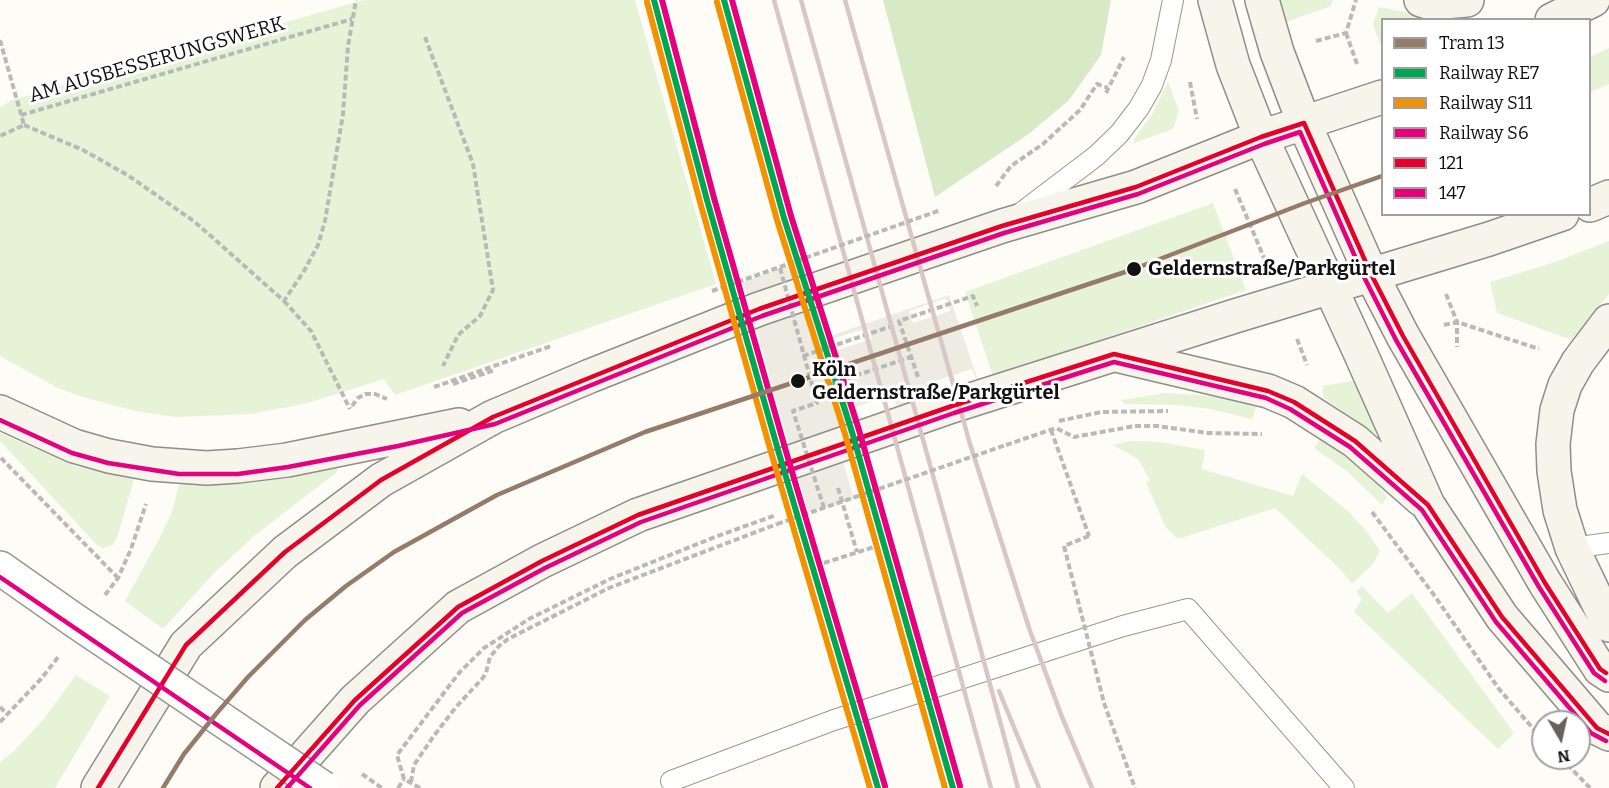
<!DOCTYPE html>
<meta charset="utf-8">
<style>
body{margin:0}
#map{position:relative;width:1609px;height:788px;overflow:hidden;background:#fdfcf7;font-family:Bitter,serif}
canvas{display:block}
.legend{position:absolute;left:1381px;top:18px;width:210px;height:198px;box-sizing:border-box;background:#fff;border:2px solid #a0a0a0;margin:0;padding:8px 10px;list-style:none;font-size:18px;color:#111}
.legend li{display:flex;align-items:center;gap:12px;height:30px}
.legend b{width:30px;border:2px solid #a0a0a0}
.north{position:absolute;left:1531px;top:710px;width:60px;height:60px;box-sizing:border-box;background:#fff;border:2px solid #a0a0a0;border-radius:50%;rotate:171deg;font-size:16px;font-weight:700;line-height:24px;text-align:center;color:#111}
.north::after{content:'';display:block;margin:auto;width:21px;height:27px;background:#646362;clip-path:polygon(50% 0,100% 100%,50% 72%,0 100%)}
</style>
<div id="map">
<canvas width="1609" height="788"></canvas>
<ul class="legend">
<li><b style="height:8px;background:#967b68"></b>Tram 13</li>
<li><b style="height:8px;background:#00a651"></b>Railway RE7</li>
<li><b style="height:8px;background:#f39200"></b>Railway S11</li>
<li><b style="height:8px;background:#e6007e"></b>Railway S6</li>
<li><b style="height:8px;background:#e4002b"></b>121</li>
<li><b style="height:8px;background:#e5007d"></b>147</li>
</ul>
<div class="north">N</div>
</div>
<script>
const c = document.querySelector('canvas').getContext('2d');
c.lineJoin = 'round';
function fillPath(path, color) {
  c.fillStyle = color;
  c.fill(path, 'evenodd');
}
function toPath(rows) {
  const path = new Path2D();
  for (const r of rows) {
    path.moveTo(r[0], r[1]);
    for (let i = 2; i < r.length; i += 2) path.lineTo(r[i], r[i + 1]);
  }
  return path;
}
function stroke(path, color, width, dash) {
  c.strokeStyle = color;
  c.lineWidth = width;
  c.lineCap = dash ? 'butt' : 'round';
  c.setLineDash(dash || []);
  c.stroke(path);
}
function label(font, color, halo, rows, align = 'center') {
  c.font = font + ' Bitter,serif';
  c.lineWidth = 6;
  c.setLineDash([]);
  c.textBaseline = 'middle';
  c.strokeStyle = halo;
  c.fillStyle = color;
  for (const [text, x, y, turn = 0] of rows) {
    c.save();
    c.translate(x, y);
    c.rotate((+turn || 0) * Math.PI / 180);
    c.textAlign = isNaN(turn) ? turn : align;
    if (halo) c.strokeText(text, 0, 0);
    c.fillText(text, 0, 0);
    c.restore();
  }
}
const green = toPath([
 [364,0,635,0,716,284,395,395,384,379,304,404,251,414,176,417,135,411,83,397,58,388,0,356,0,107,12,100],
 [1276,0,1333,0,1331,6,1283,23],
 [1379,7,1431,17,1433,19,1382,20,1382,43,1380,44,1373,24],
 [1609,48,1609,84,1590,92,1590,57],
 [1168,82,1179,111,1173,129,1134,143,1134,139,1153,113],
 [1213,203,1246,290,993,376,965,292],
 [1609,241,1609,294,1572,340,1497,313,1490,282,1555,262],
 [1357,380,1383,430,1375,434,1323,397,1323,386],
 [1165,393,1215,396,1256,407,1252,419,1210,409,1176,405,1125,404,1121,400],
 [0,433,75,466,134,479,118,535,113,545,103,548,97,545,0,441],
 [1320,439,1350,459,1375,481,1387,497,1382,505,1348,472,1314,448],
 [1130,441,1159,442,1205,450,1202,469,1293,496,1302,474,1348,511,1368,533,1380,551,1373,564,1352,584,1342,571,1275,508,1178,539,1166,528,1146,483,1150,480,1138,459,1113,445],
 [335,465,337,467,337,472,254,536,214,573,163,629,125,601,158,541,172,512,179,484,214,484,263,481,292,476],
 [1362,586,1388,613,1412,593,1514,733,1498,749,1354,612,1362,599,1356,592],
 [76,675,110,696,55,788,0,788,0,762,15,750,43,720]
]);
const forest = toPath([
 [883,0,1111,0,1101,55,1069,100,1030,133,935,197]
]);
const plaza = toPath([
 [802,261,824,338,949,295,979,383,834,432,854,499,808,512,743,282],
 [946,298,950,311,913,323,909,311],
 [868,328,872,339,835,351,831,339],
 [972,369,977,381,939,394,935,381],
 [892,394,897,407,860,419,856,407]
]);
const path = toPath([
 [1346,33,1357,64],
 [425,37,473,164,493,290,480,316,458,335,443,366],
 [0,40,24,125,0,136],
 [1316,41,1346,33,1356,0],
 [1190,82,1197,119],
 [1106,93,1124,57],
 [21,115,352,19],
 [24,125,83,150,129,176,195,222,284,301,304,271,318,245,325,221,343,114,348,46,356,0],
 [996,186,1011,166,1043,144,1080,110,1097,84,1108,88],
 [1235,189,1267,265],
 [1446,294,1457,322,1457,347],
 [284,301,311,331,350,409],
 [1444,325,1457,322,1539,349],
 [1297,339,1307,365],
 [803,356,892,326],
 [918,377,899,321,973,296,977,306],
 [453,384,495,370],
 [434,387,551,346],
 [813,390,911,357],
 [352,406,358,398,365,394,375,394,387,399],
 [1059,421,1101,412,1168,411],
 [1051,430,1089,536],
 [1006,445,1056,428,1074,437,1135,426,1157,426,1208,433,1262,434],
 [1,458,118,578],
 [838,488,857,552],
 [1372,512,1434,595,1499,689,1543,740],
 [824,563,874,547],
 [105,595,118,578,131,549,146,504],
 [1104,703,1135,788],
 [0,707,7,714],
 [0,722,41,679,59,656],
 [1561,758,1590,788],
 [411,782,414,765,433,737,456,707,482,679,486,673,490,657,499,646,508,639,609,588,777,524],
 [398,788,404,779],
 [420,788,404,779,397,755,459,673,484,648,529,619,610,579,715,537,776,515]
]);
const lane = toPath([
 [1021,213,1096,156,1119,134,1139,108,1152,85,1161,60,1173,0],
 [1572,548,1609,543],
 [671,781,834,720,1123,626,1188,609,1344,788]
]);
const street = toPath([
 [0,568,74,620]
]);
const secondary = toPath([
 [1215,0,1233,65,1261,137,1359,350,1428,505,1502,617,1597,728,1609,734],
 [1262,0,1277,52,1304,123,1371,274,1403,336,1545,583,1600,669,1609,675],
 [1421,0,1431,3,1467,0],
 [1552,20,1593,0],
 [1590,205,1609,197],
 [1609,321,1578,362,1565,385,1557,410,1553,444,1554,471,1560,510,1572,548,1609,625],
 [1116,355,1268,391,1294,402,1355,441,1421,499],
 [0,412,74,446,109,456,152,464,207,468,238,466,287,460,459,425],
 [98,788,186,645,285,552,381,480,493,417,590,376,759,309,1002,226,1136,187,1261,137,1382,97],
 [277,788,355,700,458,607,542,561,638,515,952,406,1235,316,1489,239,1562,214]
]);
const rail = toPath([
 [774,0,991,788],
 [801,0,957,562,1018,788],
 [845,0,970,444,1029,628,1062,717,1092,788],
 [999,691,1039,788]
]);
const pathBridge = toPath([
 [780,268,817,403,793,411,824,508],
 [712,291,941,210],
 [777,524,1006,445],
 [1089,536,1064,546,1104,703],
 [362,774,382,788]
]);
const streetBridge = toPath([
 [74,620,323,788]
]);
const bus1 = toPath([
 [1304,123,1371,274,1403,336,1545,583,1600,669,1606,673],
 [1114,354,1268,391,1294,402,1355,441,1428,505,1502,617,1597,728,1609,734],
 [98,788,186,645,285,552,381,480,493,417,759,309,1002,226,1136,187,1261,137,1304,123],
 [277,788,355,700,458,607,542,561,638,515,952,406,1114,354]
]);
const bus2 = toPath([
 [0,420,72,453,108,463,179,474,238,474,288,467,398,446,495,424,762,316,1004,233,1138,194,1264,144,1300,132,1364,277,1396,340,1539,587,1594,673,1605,681],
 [0,577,310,788],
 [287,788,360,705,462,613,545,568,641,522,954,413,1114,362,1266,398,1290,409,1350,447,1422,510,1496,622,1591,733,1606,741]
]);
const rail1 = toPath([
 [654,0,707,200,778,450,878,788],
 [724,0,784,218,852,432,953,788]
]);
const rail2 = toPath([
 [647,2,700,202,771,452,870,788],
 [717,2,777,220,845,434,945,788]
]);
const rail3 = toPath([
 [662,0,714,198,785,448,885,786],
 [732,0,791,216,859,430,960,786]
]);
const tram1 = toPath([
 [163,788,184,754,216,714,248,677,305,620,346,586,394,552,497,495,645,432,1134,269,1305,203,1382,176]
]);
const markers = [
 [1134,269,8,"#111"],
 [798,381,8,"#111"]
];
const streetNames = [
 ["AM AUSBESSERUNGSWERK",157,60,-16]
];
const stopNames = [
 ["Geldernstraße/Parkgürtel",1148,269],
 ["Köln",812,370],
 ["Geldernstraße/Parkgürtel",812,393]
];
fillPath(green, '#e7f3d7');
fillPath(forest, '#d8eac5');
fillPath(plaza, '#edebe2');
stroke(lane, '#979795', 22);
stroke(street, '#979795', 36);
stroke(secondary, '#8e8d8b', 36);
stroke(path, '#b9b9b8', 4, [6, 3]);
stroke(lane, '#fffffe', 20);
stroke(street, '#fffffe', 33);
stroke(secondary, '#f6f4eb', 33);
stroke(rail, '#d9c6c7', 4.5);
stroke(streetBridge, '#979795', 36, []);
stroke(pathBridge, '#b9b9b8', 4, [6, 3]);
stroke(streetBridge, '#fffffe', 33);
stroke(bus1, '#e4002b', 4.5);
stroke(bus2, '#e5007d', 4.5);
stroke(rail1, '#00a651', 6);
stroke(rail2, '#f39200', 6);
stroke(rail3, '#e6007e', 6);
stroke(tram1, '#967b68', 4.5);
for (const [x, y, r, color] of markers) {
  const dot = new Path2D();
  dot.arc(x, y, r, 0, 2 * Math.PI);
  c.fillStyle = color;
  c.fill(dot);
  stroke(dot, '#fff', 2);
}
label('20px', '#111', '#fff', streetNames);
label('bold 20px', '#111', '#fff', stopNames, 'left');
</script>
